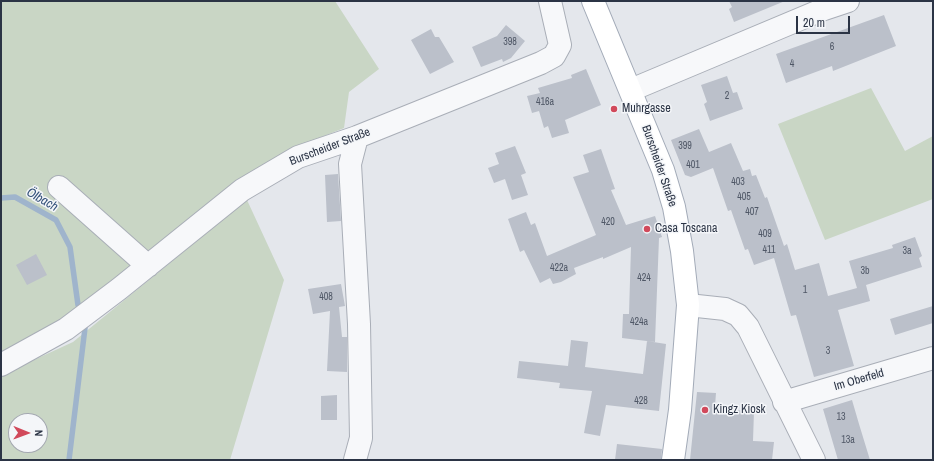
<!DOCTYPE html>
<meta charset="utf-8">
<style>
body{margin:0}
#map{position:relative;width:934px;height:461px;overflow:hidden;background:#e4e7ec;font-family:"Archivo Narrow",sans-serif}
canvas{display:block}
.frame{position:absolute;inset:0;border:2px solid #2b3445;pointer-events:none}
.north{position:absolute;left:8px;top:413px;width:40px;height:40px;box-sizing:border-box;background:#f4f6f9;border:1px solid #a4a8b1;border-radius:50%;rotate:91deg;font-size:11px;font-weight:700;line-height:16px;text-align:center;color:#2b3445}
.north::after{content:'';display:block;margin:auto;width:14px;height:18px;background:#d1495b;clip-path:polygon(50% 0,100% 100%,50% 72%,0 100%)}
.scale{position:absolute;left:796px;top:16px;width:54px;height:18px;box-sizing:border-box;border:2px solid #2b3445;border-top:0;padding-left:5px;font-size:12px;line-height:14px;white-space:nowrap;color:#2b3445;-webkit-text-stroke:3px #f4f6f9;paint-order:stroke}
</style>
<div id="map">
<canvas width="934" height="461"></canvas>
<div class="frame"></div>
<div class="north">N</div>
<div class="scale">20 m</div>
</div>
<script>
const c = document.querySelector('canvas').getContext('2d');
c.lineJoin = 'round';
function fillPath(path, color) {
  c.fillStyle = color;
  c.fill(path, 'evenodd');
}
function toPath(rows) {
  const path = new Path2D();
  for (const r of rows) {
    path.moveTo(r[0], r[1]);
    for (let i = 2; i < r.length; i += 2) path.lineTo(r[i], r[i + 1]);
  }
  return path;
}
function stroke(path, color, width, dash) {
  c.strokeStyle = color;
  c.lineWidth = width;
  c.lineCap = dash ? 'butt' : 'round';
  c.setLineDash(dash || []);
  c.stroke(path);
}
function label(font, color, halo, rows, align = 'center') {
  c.font = font + ' "Archivo Narrow",sans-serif';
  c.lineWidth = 3;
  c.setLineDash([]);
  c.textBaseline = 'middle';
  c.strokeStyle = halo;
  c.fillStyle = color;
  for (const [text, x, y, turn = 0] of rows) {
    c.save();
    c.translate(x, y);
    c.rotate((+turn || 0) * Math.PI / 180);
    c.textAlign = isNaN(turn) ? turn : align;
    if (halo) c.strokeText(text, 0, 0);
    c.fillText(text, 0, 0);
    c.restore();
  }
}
const green = toPath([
 [1,1,335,1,379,69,349,92,344,128,319,138,238,182,83,316,1,361],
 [871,88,905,151,933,136,933,199,825,240,778,124],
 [247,200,284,280,230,460,1,460,1,375,73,342],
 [16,421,40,421,40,445,16,445]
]);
const stream = toPath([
 [1,198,15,197,56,220,70,247,78,305],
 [69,460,85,328]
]);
const building = toPath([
 [729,1,785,1,734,22,729,9,732,7],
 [884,15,896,46,833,71,832,66,786,83,776,54],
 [506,25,525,41,511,58,503,62,502,59,481,67,472,47,497,36],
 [431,29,435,37,439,37,454,62,430,74,411,40],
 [586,69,601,105,565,120,569,133,552,138,548,126,544,128,539,111,532,113,527,96,540,93,538,88,572,78,571,75],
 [727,76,733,93,737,92,743,109,710,121,704,104,707,102,701,85],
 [699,129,709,152,731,143,743,171,750,169,752,176,756,175,765,198,767,197,784,246,787,244,795,270,819,263,828,296,857,288,849,261,893,248,892,245,915,237,922,256,919,258,922,267,866,285,870,301,838,310,854,366,814,377,796,315,791,316,774,258,754,265,748,249,745,250,731,210,728,211,713,168,691,177,685,175,671,140],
 [515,146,526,173,521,175,528,195,512,200,505,179,494,183,488,168,499,164,495,153],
 [601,149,615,189,611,190,626,225,655,216,662,237,659,238,655,342,622,338,623,314,629,314,631,247,603,259,603,257,574,268,576,274,561,282,553,284,550,278,540,283,524,250,520,252,508,219,526,212,531,225,535,223,547,256,596,235,573,177,589,172,583,155],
 [338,174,341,221,327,222,325,175],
 [36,254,47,275,27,285,16,265],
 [341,284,345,306,339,307,342,337,347,337,347,372,327,371,330,311,313,314,308,289],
 [933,306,933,323,895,335,890,319],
 [571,340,588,342,585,367,643,374,647,341,666,344,659,411,606,405,600,436,584,433,592,391,559,388,560,383,517,378,519,361,568,366],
 [697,392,716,393,715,406,731,407,731,410,754,411,753,441,774,442,772,460,690,460],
 [337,395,337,420,321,420,321,396],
 [852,400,859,424,870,460,838,460,823,409],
 [617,444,662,449,661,460,615,460]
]);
const minor = toPath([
 [631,90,824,9,848,1],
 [59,187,148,266],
 [688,305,725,309,738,315,748,327,814,460],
 [1,365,66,329,119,289,242,190,298,157,357,137,541,63,554,56,560,45,550,1],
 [784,402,933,358],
 [355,460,361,438,359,324,350,164,357,137]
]);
const major = toPath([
 [593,1,663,170,674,207,682,251,688,305,680,410,673,460]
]);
const markers = [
 [614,109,4,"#d1495b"],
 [647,229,4,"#d1495b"],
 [705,410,4,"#d1495b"]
];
const numberNames = [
 ["398",510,42],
 ["6",832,47],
 ["4",792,64],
 ["2",727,96],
 ["416a",545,102],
 ["399",685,146],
 ["401",693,165],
 ["403",738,182],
 ["405",744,197],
 ["407",752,212],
 ["420",608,222],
 ["409",765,234],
 ["411",769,250],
 ["3a",907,251],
 ["422a",559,268],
 ["3b",865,271],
 ["424",644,278],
 ["1",805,290],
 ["408",326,297],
 ["424a",639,322],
 ["3",828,351],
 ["428",641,401],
 ["13",841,417],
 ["13a",848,440]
];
const poiNames = [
 ["Muhrgasse",622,109],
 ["Casa Toscana",655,229],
 ["Kingz Kiosk",713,410]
];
const streetNames = [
 ["Burscheider Straße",330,147,-21],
 ["Burscheider Straße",659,166,71],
 ["Im Oberfeld",859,380,-16]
];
const waterNames = [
 ["Ölbach",42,200,30]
];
fillPath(green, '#c9d6c5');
stroke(stream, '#9fb4cc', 5.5);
fillPath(building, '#bbc0ca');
stroke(minor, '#a9aeb7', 24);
stroke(major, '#a3abb8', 24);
stroke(minor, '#f7f8fa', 22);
stroke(major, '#fff', 22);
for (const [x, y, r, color] of markers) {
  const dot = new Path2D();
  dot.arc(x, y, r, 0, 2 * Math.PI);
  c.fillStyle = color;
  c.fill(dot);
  stroke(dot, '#f4f6f9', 1.5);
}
label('10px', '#4f5766', null, numberNames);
label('12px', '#2b3445', '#f4f6f9', poiNames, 'left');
label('12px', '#2b3445', '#f4f6f9', streetNames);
label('italic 13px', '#34527a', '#f4f6f9', waterNames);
</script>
